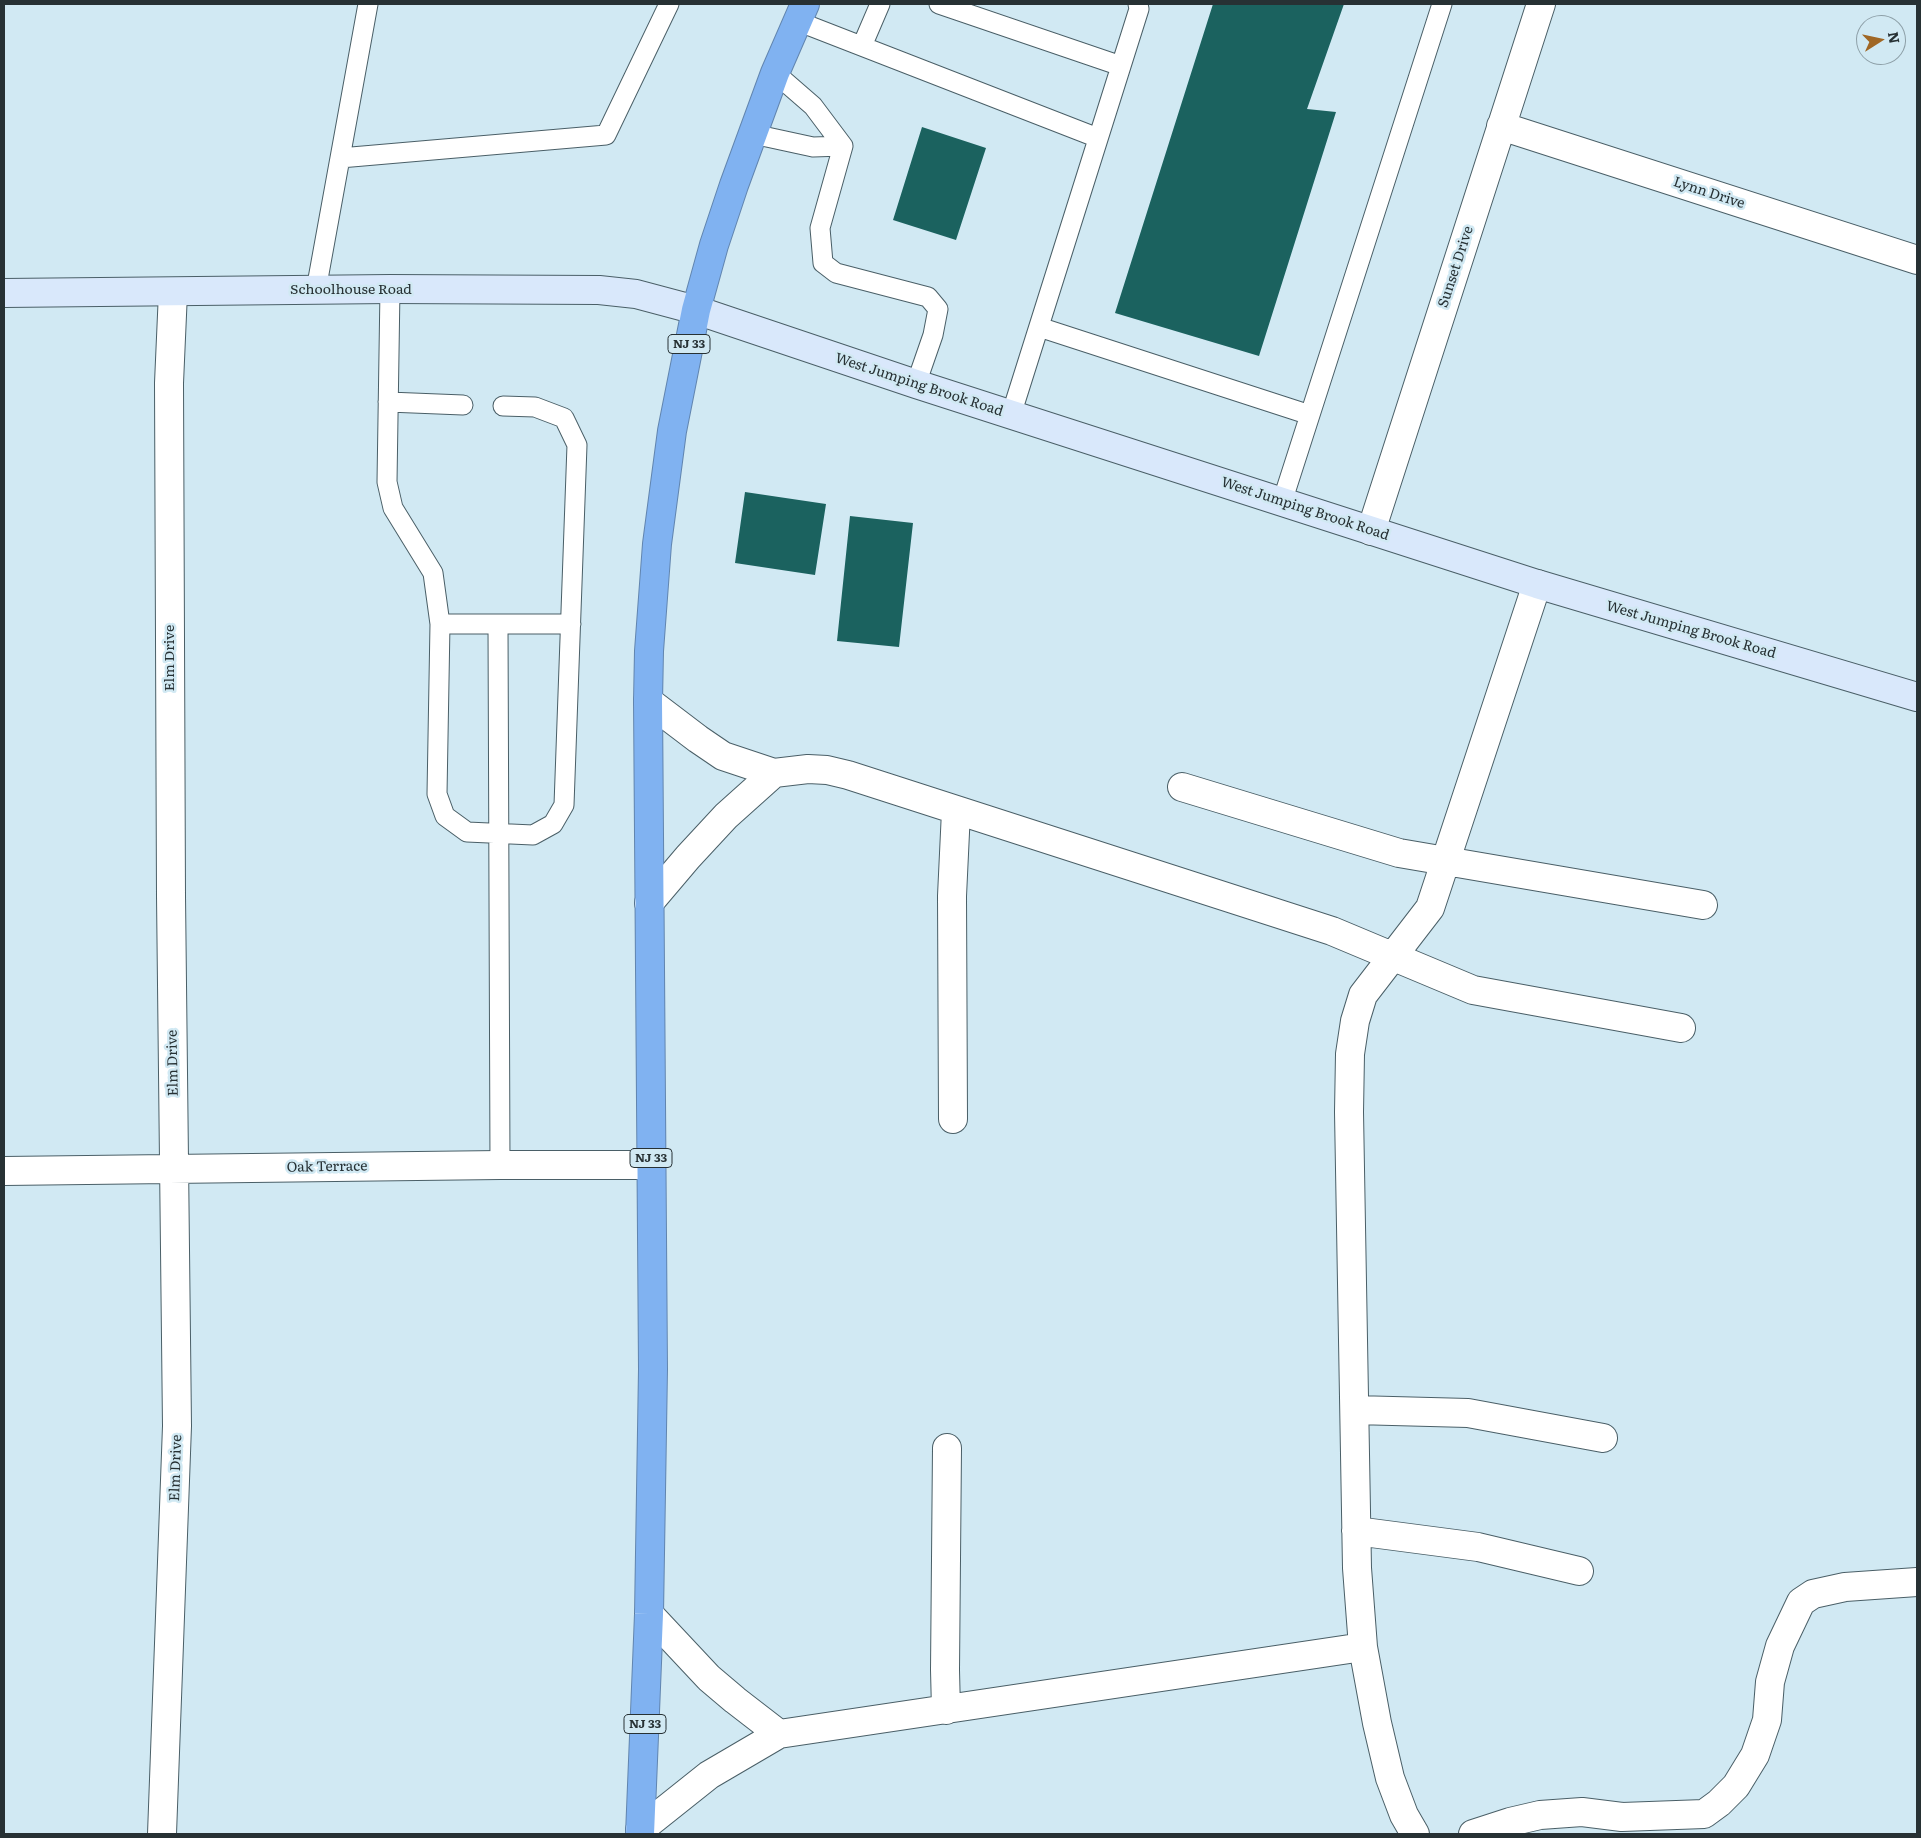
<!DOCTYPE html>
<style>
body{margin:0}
#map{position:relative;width:1921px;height:1838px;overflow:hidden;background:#d1e9f3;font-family:Literata,serif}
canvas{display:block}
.frame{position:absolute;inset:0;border:5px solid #273134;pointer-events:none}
.north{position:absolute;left:1856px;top:15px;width:50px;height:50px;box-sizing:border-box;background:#d1e9f3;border:1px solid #8d9fa7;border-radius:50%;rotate:80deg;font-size:14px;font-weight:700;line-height:20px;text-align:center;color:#273134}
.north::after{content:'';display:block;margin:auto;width:18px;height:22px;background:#a06725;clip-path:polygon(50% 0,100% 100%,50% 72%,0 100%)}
</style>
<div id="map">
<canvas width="1921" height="1838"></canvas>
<div class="frame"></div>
<div class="north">N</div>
</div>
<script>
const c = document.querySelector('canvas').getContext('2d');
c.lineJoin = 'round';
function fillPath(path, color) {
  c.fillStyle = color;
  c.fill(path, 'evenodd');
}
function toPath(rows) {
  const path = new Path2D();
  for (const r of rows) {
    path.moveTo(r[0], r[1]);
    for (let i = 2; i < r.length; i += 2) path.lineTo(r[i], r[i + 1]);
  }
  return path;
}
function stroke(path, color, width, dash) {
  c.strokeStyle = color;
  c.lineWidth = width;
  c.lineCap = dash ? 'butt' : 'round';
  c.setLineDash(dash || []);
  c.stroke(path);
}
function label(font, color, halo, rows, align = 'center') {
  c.font = font + ' Literata,serif';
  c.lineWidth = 5;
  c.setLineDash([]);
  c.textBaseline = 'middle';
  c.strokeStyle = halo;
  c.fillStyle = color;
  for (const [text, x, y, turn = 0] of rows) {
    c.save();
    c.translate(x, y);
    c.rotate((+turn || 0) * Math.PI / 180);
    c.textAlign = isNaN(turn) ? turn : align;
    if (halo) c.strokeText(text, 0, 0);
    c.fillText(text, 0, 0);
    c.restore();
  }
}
const building = toPath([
 [1213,4,1344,4,1307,109,1336,112,1259,356,1115,313],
 [922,127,986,148,956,240,893,220],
 [745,492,826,504,815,575,735,563],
 [850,516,913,523,899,647,837,641]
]);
const lane = toPath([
 [939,4,1121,66],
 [797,21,1098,138],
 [862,46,880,4],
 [775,73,813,106,843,146],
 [753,134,813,147,843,146],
 [843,146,820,228,823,263,836,273,928,297,938,309,933,335,916,384],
 [340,158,606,135,669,4],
 [390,289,387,482,393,508,433,573,440,624,437,794,445,816,467,832,533,835,553,824,564,805,577,445,564,418,535,407,503,406],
 [316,290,368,4],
 [1039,327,1310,415],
 [388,402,463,405],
 [1011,415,1139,9,1138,4],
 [1282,502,1442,4],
 [440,624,571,624],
 [498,625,500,1165]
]);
const street = toPath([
 [1501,126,1917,260],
 [1371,531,1541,4],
 [648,701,698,739,723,756,774,773,808,769,827,770,848,775,1332,931,1473,990,1681,1028],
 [1182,787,1399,853,1703,905],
 [649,903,688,857,726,816,774,773],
 [953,1119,952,896,956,811],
 [4,1171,500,1165,651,1165],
 [1355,1410,1468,1413,1603,1438],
 [1356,1531,1478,1547,1579,1571],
 [649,1614,709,1678,735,1700,779,1734],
 [946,1710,945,1670,947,1448],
 [640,1830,709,1775,779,1734,1363,1647],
 [162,1834,177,1426,171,896,169,383,173,292],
 [1415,1834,1404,1815,1390,1778,1377,1723,1363,1647,1357,1568,1349,1112,1350,1054,1355,1021,1363,995,1430,908,1537,584],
 [1473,1834,1510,1822,1540,1815,1582,1812,1622,1817,1704,1814,1719,1803,1736,1786,1755,1755,1767,1720,1770,1682,1780,1646,1801,1602,1813,1594,1845,1587,1917,1582]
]);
const secondary = toPath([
 [4,293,390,289,599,290,636,294,696,310,916,384,1537,584,1917,697]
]);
const highway = toPath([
 [640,1834,649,1614,653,1369,648,701,649,651,657,544,672,431,696,310,714,245,734,185,775,73,805,4]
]);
const shields = [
 [689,344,42],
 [651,1158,42],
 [645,1724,42]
];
const shieldNames = [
 ["NJ 33",689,344],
 ["NJ 33",651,1158],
 ["NJ 33",645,1724]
];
const streetNames = [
 ["Lynn Drive",1709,193,18],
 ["Sunset Drive",1456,267,-72],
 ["Schoolhouse Road",351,290],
 ["West Jumping Brook Road",919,385,18],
 ["West Jumping Brook Road",1305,509,18],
 ["West Jumping Brook Road",1691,630,16],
 ["Elm Drive",170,658,-90],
 ["Elm Drive",173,1063,-91],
 ["Oak Terrace",327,1167,-1],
 ["Elm Drive",176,1468,-88]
];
fillPath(building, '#1b625f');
stroke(lane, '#4a5f67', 21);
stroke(street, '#4a5f67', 30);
stroke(secondary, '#4a5f67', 30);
stroke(highway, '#6185af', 30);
stroke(lane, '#fff', 19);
stroke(street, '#fff', 28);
stroke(secondary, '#d9e8fb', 28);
stroke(highway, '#80b2f1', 28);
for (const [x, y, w] of shields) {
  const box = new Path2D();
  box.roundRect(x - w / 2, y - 9.5, w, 19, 4);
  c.fillStyle = '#d1e9f3';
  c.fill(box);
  stroke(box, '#273134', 1);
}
label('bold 12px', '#273134', null, shieldNames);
label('14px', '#273134', '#d1e9f3', streetNames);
</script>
